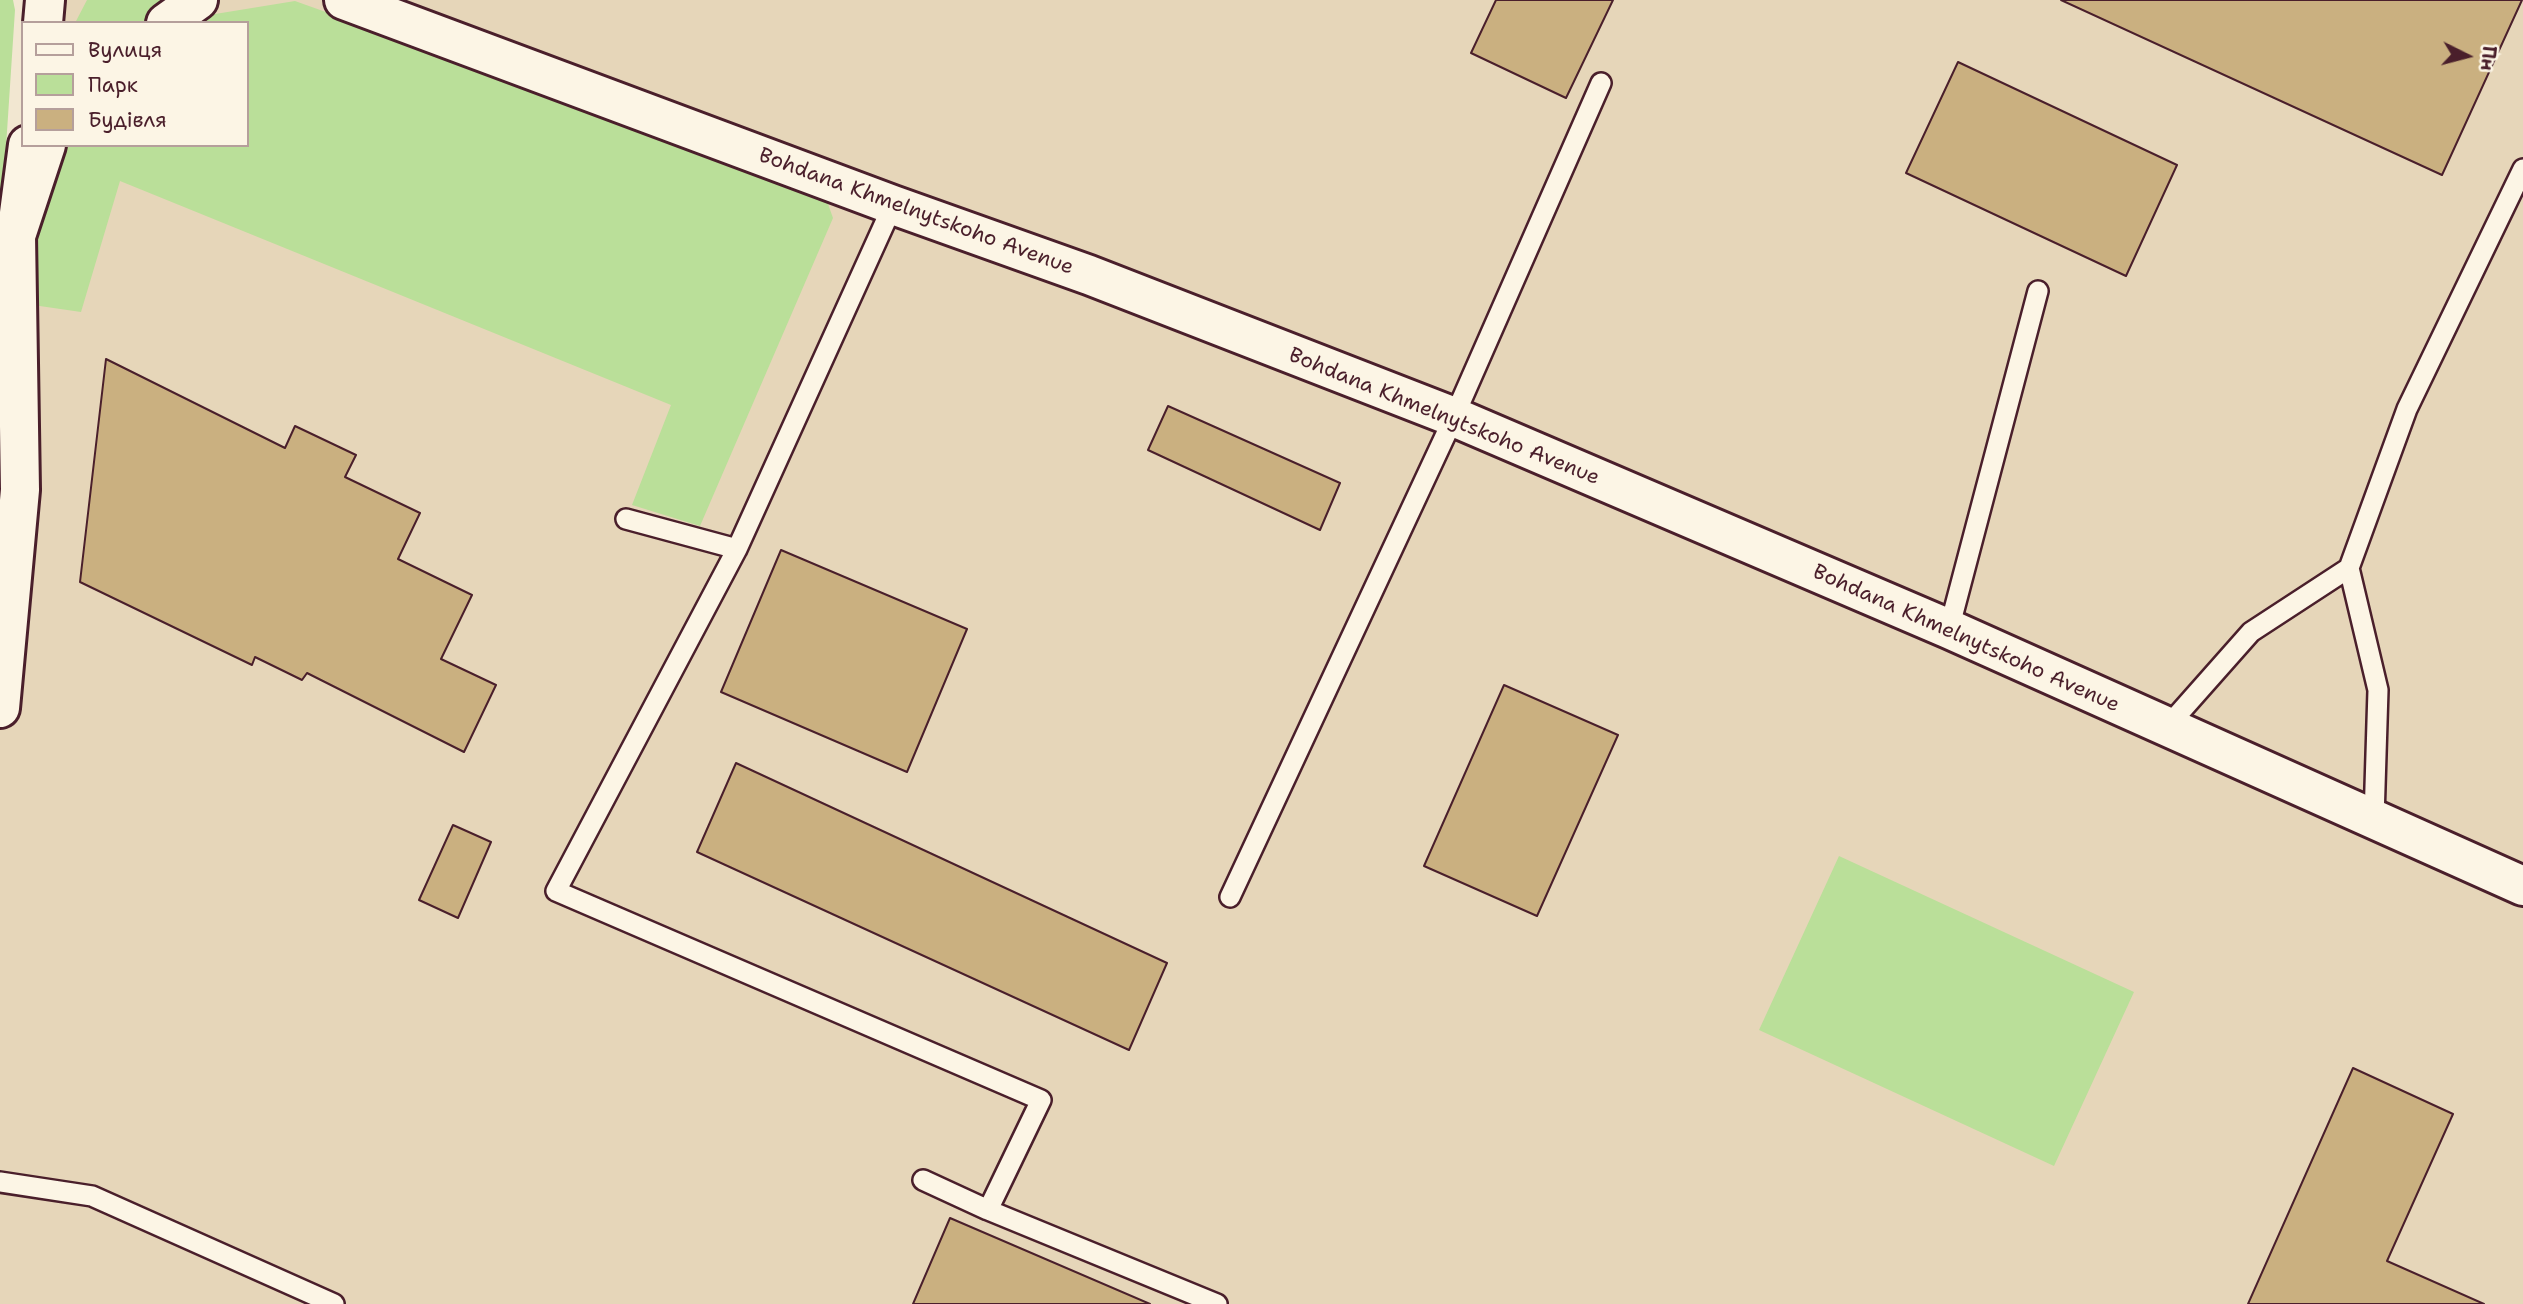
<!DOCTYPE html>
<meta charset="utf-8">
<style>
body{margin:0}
#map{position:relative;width:2523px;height:1304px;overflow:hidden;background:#f2e7d1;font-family:"Shantell Sans",sans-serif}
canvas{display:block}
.legend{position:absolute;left:21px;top:21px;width:228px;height:126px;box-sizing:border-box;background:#fcf5e5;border:2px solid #b59f9b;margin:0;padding:9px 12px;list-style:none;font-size:21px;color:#4a1f2b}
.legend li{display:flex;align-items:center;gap:14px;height:35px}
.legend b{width:35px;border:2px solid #b59f9b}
.north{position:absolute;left:2432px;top:21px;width:70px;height:70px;-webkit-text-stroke:5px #fcf5e5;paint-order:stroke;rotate:96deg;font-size:19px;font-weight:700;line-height:28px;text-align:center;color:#4a1f2b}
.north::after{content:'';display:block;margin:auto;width:24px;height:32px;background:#4a1f2b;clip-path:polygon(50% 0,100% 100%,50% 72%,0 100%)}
</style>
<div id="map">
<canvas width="2523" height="1304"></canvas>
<ul class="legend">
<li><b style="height:9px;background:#fcf5e5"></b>Вулиця</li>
<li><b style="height:19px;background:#badf99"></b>Парк</li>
<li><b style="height:19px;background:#cab080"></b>Будівля</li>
</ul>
<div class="north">Пн</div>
</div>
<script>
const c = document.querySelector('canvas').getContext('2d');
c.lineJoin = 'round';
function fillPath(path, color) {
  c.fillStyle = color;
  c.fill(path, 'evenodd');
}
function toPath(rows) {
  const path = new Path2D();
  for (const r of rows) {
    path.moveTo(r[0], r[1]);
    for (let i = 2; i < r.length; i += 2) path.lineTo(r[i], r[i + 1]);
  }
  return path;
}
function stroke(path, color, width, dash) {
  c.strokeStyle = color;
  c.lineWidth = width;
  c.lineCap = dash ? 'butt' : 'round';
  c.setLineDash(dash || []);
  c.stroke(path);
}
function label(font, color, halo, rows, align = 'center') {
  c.font = font + ' "Shantell Sans",sans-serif';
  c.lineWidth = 5;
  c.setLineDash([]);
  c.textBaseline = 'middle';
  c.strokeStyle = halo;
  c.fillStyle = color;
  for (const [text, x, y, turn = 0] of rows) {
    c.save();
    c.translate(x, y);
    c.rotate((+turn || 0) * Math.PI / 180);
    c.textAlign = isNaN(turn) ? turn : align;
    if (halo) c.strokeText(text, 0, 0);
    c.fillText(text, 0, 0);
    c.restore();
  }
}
const built = toPath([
 [38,0,2523,0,2523,1304,0,1304,0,425,25,145,247,145,247,23,36,23]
]);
const green = toPath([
 [0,0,13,0,15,10,0,238],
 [87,0,171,0,147,23,75,23],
 [295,1,823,190,833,218,700,526,632,505,671,405,120,181,81,312,26,304,31,221,67,145,247,145,247,23,199,23,209,15],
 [1839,856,2134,992,2054,1166,1759,1030]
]);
const building = toPath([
 [1496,0,1613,0,1566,98,1471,53,1496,0],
 [2061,0,2522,0,2442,175,2061,0],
 [1958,62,2177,165,2126,276,1906,173,1958,62],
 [106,359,285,448,295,426,356,455,345,477,420,513,398,559,472,595,441,659,496,685,464,752,307,673,302,680,255,657,252,665,80,582,106,359],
 [1168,406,1340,483,1320,530,1148,450,1168,406],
 [781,550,967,629,907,772,721,692,781,550],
 [1504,685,1618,735,1537,916,1424,866,1504,685],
 [736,763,1167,963,1129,1050,697,852,736,763],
 [453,825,491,842,458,918,419,900,453,825],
 [2353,1068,2453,1114,2387,1261,2484,1304,2248,1304,2353,1068],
 [950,1218,1150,1304,913,1304,950,1218]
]);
const lane = toPath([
 [893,205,737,549,556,891,1041,1100,988,1210],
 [626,519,737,549],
 [1949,629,2038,291],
 [2166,728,2251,632,2349,568],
 [2374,819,2378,690,2349,568,2407,409,2523,169],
 [1230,897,1454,417,1601,83],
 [923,1180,988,1210,1217,1304],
 [0,1182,92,1196,334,1304]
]);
const street = toPath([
 [43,23,45,0],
 [166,23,198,0],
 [28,145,16,236,46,145],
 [0,708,20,490,16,236]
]);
const secondary = toPath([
 [344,0,893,205,1089,275,1454,417,1949,629,2523,886]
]);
const streetNames = [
 ["Bohdana Khmelnytskoho Avenue",916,212,20],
 ["Bohdana Khmelnytskoho Avenue",1444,417,22],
 ["Bohdana Khmelnytskoho Avenue",1966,639,24]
];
fillPath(built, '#e6d6b9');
fillPath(green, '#badf99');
fillPath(building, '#cab080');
stroke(building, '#4a1f2b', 2);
stroke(lane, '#4a1f2b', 24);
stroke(street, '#4a1f2b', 44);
stroke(secondary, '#4a1f2b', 44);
stroke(lane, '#fcf5e5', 19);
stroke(street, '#fcf5e5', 38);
stroke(secondary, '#fcf5e5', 38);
label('21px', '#4a1f2b', '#fcf5e5', streetNames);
</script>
